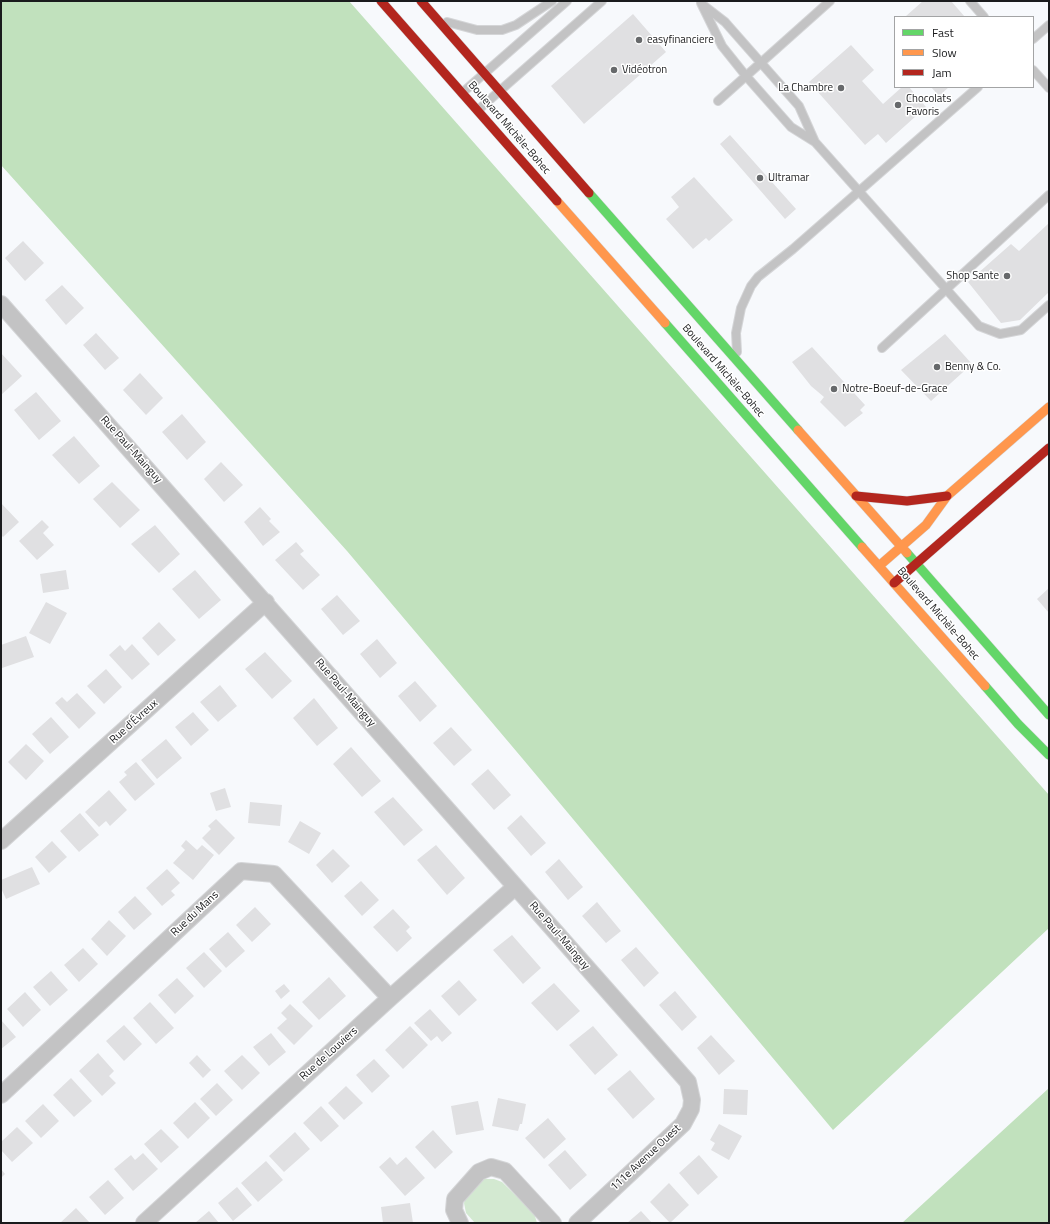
<!DOCTYPE html>
<meta charset="utf-8">
<style>
body{margin:0}
#map{position:relative;width:1050px;height:1224px;overflow:hidden;background:#f7f9fc;font-family:"Titillium Web",sans-serif}
canvas{display:block}
.frame{position:absolute;inset:0;border:2px solid #1a1b1d;pointer-events:none}
.legend{position:absolute;left:894px;top:16px;width:140px;height:72px;box-sizing:border-box;background:#fff;border:1px solid #a3a4a5;margin:0;padding:5px 7px;list-style:none;font-size:12px;color:#1a1b1d}
.legend li{display:flex;align-items:center;gap:8px;height:20px}
.legend b{width:20px;border:1px solid #a3a4a5}
</style>
<div id="map">
<canvas width="1050" height="1224"></canvas>
<div class="frame"></div>
<ul class="legend">
<li><b style="height:5px;background:#63d668"></b>Fast</li>
<li><b style="height:5px;background:#ff974d"></b>Slow</li>
<li><b style="height:5px;background:#b3261e"></b>Jam</li>
</ul>
</div>
<script>
const c = document.querySelector('canvas').getContext('2d');
c.lineJoin = 'round';
function fillPath(path, color) {
  c.fillStyle = color;
  c.fill(path, 'evenodd');
}
function toPath(rows) {
  const path = new Path2D();
  for (const r of rows) {
    path.moveTo(r[0], r[1]);
    for (let i = 2; i < r.length; i += 2) path.lineTo(r[i], r[i + 1]);
  }
  return path;
}
function stroke(path, color, width, dash) {
  c.strokeStyle = color;
  c.lineWidth = width;
  c.lineCap = dash ? 'butt' : 'round';
  c.setLineDash(dash || []);
  c.stroke(path);
}
function label(font, color, halo, rows, align = 'center') {
  c.font = font + ' "Titillium Web",sans-serif';
  c.lineWidth = 3;
  c.setLineDash([]);
  c.textBaseline = 'middle';
  c.strokeStyle = halo;
  c.fillStyle = color;
  for (const [text, x, y, turn = 0] of rows) {
    c.save();
    c.translate(x, y);
    c.rotate((+turn || 0) * Math.PI / 180);
    c.textAlign = isNaN(turn) ? turn : align;
    if (halo) c.strokeText(text, 0, 0);
    c.fillText(text, 0, 0);
    c.restore();
  }
}
const green = toPath([
 [483,1179,494,1179,502,1182,534,1213,537,1223,475,1223,466,1213,464,1203,467,1194]
]);
const forest = toPath([
 [1,1,349,1,1049,795,1049,928,833,1130,522,758,347,551,1,165],
 [1049,1088,1049,1223,902,1223]
]);
const building = toPath([
 [923,1,951,1,965,17,907,17,906,16],
 [633,14,666,52,584,124,551,86],
 [851,45,874,70,862,81,883,104,902,87,909,87,926,107,886,143,878,134,865,145,809,82],
 [931,87,949,87,939,96],
 [730,135,796,209,785,219,720,144],
 [694,177,733,220,709,241,706,238,693,249,666,219,679,207,671,197],
 [1049,223,1049,292,1020,320,1001,323,968,282,1011,244,1019,251],
 [23,241,44,263,25,281,5,258],
 [62,285,84,308,66,325,45,300],
 [96,333,119,358,105,370,83,345],
 [945,334,972,364,931,401,901,370],
 [812,347,865,405,860,410,863,413,845,427,820,402,824,397,811,386,792,362],
 [1,353,22,376,1,395],
 [140,373,163,398,146,415,123,390],
 [36,392,61,421,39,440,14,410],
 [182,414,206,442,187,460,162,432],
 [74,436,100,466,79,484,52,455],
 [221,462,243,485,224,502,204,479],
 [112,482,140,510,120,528,93,499],
 [1,503,19,522,3,537,1,535],
 [260,507,271,519,269,521,280,532,263,546,244,522],
 [42,520,49,527,43,533,54,545,37,560,19,541],
 [155,525,180,554,159,573,131,544],
 [296,542,304,551,300,554,320,575,303,590,275,560],
 [66,570,69,589,43,593,40,574],
 [195,570,221,600,199,619,172,589],
 [1049,588,1049,613,1037,599],
 [337,595,360,621,343,635,321,609],
 [46,602,67,613,50,644,29,633],
 [159,622,176,640,158,656,142,638],
 [26,636,34,657,2,668,1,645],
 [377,639,397,663,380,678,360,654],
 [132,644,150,664,132,680,109,655,120,645,125,651],
 [265,652,292,681,272,699,245,669],
 [106,669,122,687,104,704,87,686],
 [415,681,437,706,420,722,398,696],
 [220,685,237,706,218,722,200,702],
 [77,693,96,713,79,729,55,703,62,697,67,702],
 [314,698,338,728,317,746,293,718],
 [193,712,209,730,191,746,175,727],
 [51,717,69,737,50,754,32,734],
 [451,727,472,750,454,766,433,743],
 [166,739,182,758,157,779,141,760],
 [26,744,44,761,26,780,8,762],
 [351,747,381,781,362,797,333,764],
 [136,762,155,784,135,801,119,782,127,775,124,772],
 [488,769,511,795,494,810,471,784],
 [225,788,231,807,216,811,210,793],
 [109,790,127,810,110,826,106,821,99,827,85,812],
 [393,797,423,830,404,846,374,812],
 [250,802,282,805,280,826,248,823],
 [80,813,99,835,79,852,60,831],
 [521,815,546,843,531,856,507,828],
 [216,819,235,838,219,855,202,838,211,829,208,826],
 [300,821,321,833,309,854,288,842],
 [186,840,197,850,202,845,214,855,193,880,173,863,185,850,181,846],
 [52,841,67,857,49,873,35,857],
 [436,845,465,878,447,895,417,860],
 [333,849,350,866,332,883,316,865],
 [559,859,583,887,568,900,545,872],
 [32,867,40,884,6,899,1,888,1,880],
 [167,869,180,883,171,891,175,895,162,906,146,888],
 [361,881,379,900,362,916,344,896],
 [135,896,152,914,134,930,118,912],
 [597,902,621,931,606,943,582,916],
 [255,907,271,924,252,942,236,925],
 [393,909,410,927,406,931,412,938,397,952,373,927],
 [109,920,126,936,107,956,91,939],
 [228,932,245,951,226,968,209,949],
 [512,935,541,968,523,984,493,950],
 [636,947,659,973,644,987,621,960],
 [83,948,98,964,79,982,64,965],
 [204,952,222,971,204,988,186,968],
 [51,971,68,990,50,1006,33,987],
 [329,977,346,996,319,1020,302,1002],
 [177,978,194,996,175,1014,158,995],
 [459,980,477,1000,459,1016,441,996],
 [554,983,580,1011,557,1031,531,1003],
 [284,984,290,991,281,999,275,991],
 [675,991,697,1017,682,1031,659,1005],
 [25,992,41,1010,23,1027,7,1009],
 [150,1002,174,1028,156,1044,133,1018],
 [290,1004,313,1026,294,1045,277,1028,287,1019,281,1013],
 [430,1009,452,1033,442,1042,437,1036,431,1041,414,1023],
 [1,1020,16,1037,1,1049],
 [124,1025,142,1044,124,1061,106,1041],
 [410,1026,428,1045,403,1069,385,1050],
 [593,1026,618,1055,595,1075,569,1045],
 [271,1033,286,1052,269,1066,253,1047],
 [711,1035,735,1061,719,1075,697,1048],
 [98,1053,114,1071,109,1076,116,1083,102,1096,79,1071],
 [197,1055,211,1070,203,1078,189,1063],
 [242,1055,260,1073,242,1090,224,1071],
 [374,1059,390,1076,372,1093,356,1075],
 [630,1070,655,1099,633,1119,607,1089],
 [71,1078,92,1101,74,1117,53,1095],
 [217,1083,233,1100,216,1116,200,1099],
 [346,1086,363,1103,344,1120,328,1103],
 [724,1089,748,1090,747,1115,723,1114],
 [498,1098,526,1104,522,1124,520,1124,518,1131,492,1126],
 [478,1101,484,1130,456,1135,451,1106],
 [195,1102,210,1118,188,1139,173,1123],
 [43,1104,59,1121,41,1138,25,1121],
 [321,1106,339,1126,321,1142,303,1123],
 [548,1118,566,1139,544,1159,525,1138],
 [719,1124,742,1136,729,1160,711,1150,715,1143,710,1140],
 [17,1127,33,1143,12,1162,1,1150,1,1142],
 [161,1129,179,1147,161,1163,144,1144],
 [433,1130,453,1152,435,1169,415,1147],
 [295,1132,310,1149,284,1172,269,1156],
 [565,1150,587,1175,570,1190,548,1165],
 [143,1153,158,1169,133,1191,114,1169,131,1155,135,1160],
 [699,1155,718,1177,698,1195,679,1173],
 [390,1157,397,1165,406,1157,425,1178,405,1196,379,1167],
 [266,1161,283,1180,258,1202,241,1183],
 [1,1169,5,1174,1,1178],
 [108,1180,124,1198,105,1215,89,1197],
 [669,1183,689,1205,670,1223,650,1202],
 [237,1187,252,1205,233,1221,218,1203],
 [410,1203,413,1223,383,1223,381,1207],
 [76,1208,90,1223,60,1223],
 [209,1211,219,1223,195,1223],
 [641,1211,652,1223,627,1223]
]);
const lane = toPath([
 [970,1,984,17],
 [701,3,722,46,746,76,791,127,815,142,979,326,1000,334,1021,330,1049,305],
 [703,5,725,22,799,106,815,142],
 [447,22,477,30,502,30,516,25,552,1],
 [1033,39,1049,25],
 [1033,70,1049,88],
 [462,93,567,1],
 [718,101,830,1],
 [478,110,602,1],
 [882,348,1049,195],
 [737,352,736,333,741,308,751,286,758,277,793,249,978,87]
]);
const street = toPath([
 [1,304,688,1082,692,1100,691,1109,683,1124,577,1223],
 [1,841,266,602],
 [1,1095,241,871,274,874,390,998],
 [144,1223,390,998,515,887],
 [460,1223,454,1210,455,1199,479,1172,491,1167,505,1171,553,1223]
]);
const fast = toPath([
 [589,193,798,430],
 [665,323,862,547],
 [907,553,1049,715],
 [985,686,1018,724,1049,755]
]);
const slow = toPath([
 [557,201,665,323],
 [798,430,907,553],
 [862,547,985,686],
 [879,566,926,525,947,496,1049,407]
]);
const jam = toPath([
 [381,1,557,201],
 [421,1,589,193],
 [856,496,907,501,947,496],
 [894,583,1049,448]
]);
const markers = [
 [639,40,4,"#67696b"],
 [614,70,4,"#67696b"],
 [841,88,4,"#67696b"],
 [898,105,4,"#67696b"],
 [760,178,4,"#67696b"],
 [1007,276,4,"#67696b"],
 [937,367,4,"#67696b"],
 [834,389,4,"#67696b"]
];
const poiNames = [
 ["easyfinanciere",647,40],
 ["Vidéotron",622,70],
 ["La Chambre",833,88,"right"],
 ["Chocolats",906,99],
 ["Favoris",906,112],
 ["Ultramar",768,178],
 ["Shop Sante",999,276,"right"],
 ["Benny & Co.",945,367],
 ["Notre-Boeuf-de-Grace",842,389]
];
const streetNames = [
 ["Boulevard Michèle-Bohec",509,128,49],
 ["Boulevard Michèle-Bohec",723,371,49],
 ["Rue Paul-Mainguy",131,450,48],
 ["Boulevard Michèle-Bohec",938,614,49],
 ["Rue Paul-Mainguy",345,693,49],
 ["Rue d'Évreux",134,722,-42],
 ["Rue du Mans",195,914,-43],
 ["Rue Paul-Mainguy",559,936,49],
 ["Rue de Louviers",329,1054,-42],
 ["111e Avenue Ouest",646,1158,-43]
];
fillPath(green, '#d3e9d1');
fillPath(forest, '#c1e1bd');
fillPath(building, '#e0e0e2');
stroke(lane, '#d4d5d7', 10);
stroke(street, '#d4d5d7', 18);
stroke(fast, '#d4d5d7', 10);
stroke(slow, '#d4d5d7', 10);
stroke(jam, '#d4d5d7', 10);
stroke(lane, '#c3c3c4', 8);
stroke(street, '#c3c3c4', 16);
stroke(fast, '#63d668', 9);
stroke(slow, '#ff974d', 9);
stroke(jam, '#b3261e', 9);
for (const [x, y, r, color] of markers) {
  const dot = new Path2D();
  dot.arc(x, y, r, 0, 2 * Math.PI);
  c.fillStyle = color;
  c.fill(dot);
  stroke(dot, '#fff', 1.5);
}
label('11px', '#1a1b1d', '#fff', poiNames, 'left');
label('11px', '#1a1b1d', '#fff', streetNames);
</script>
